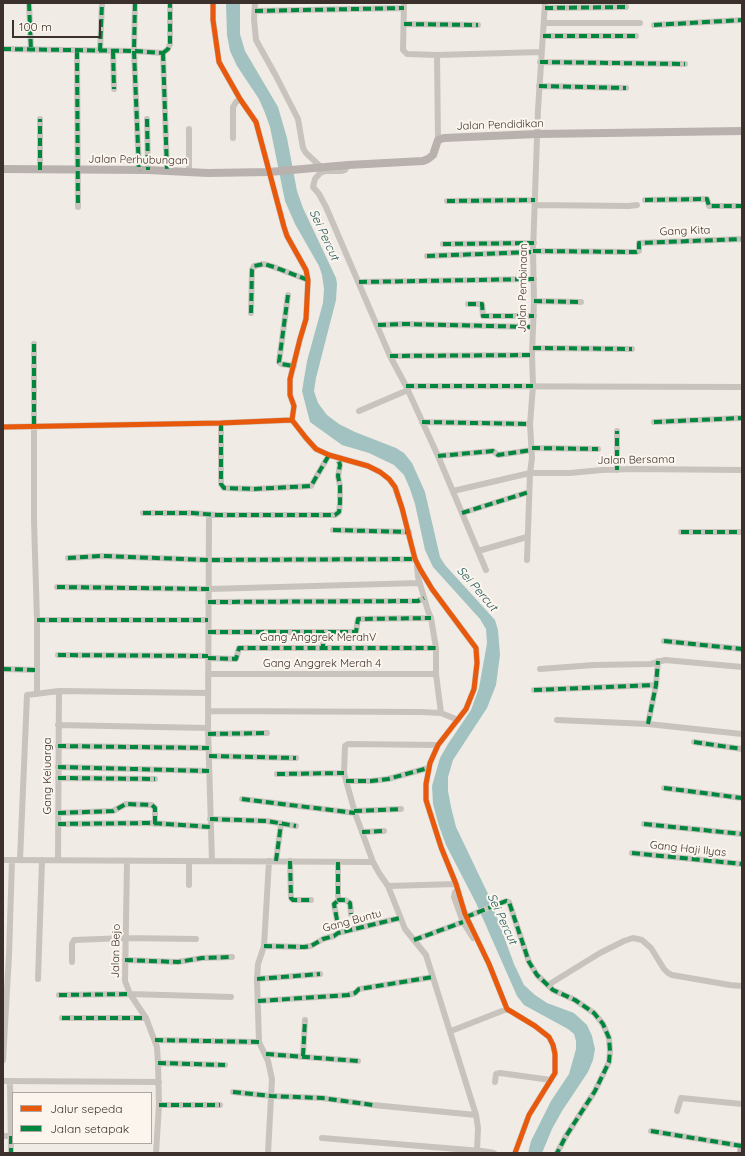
<!DOCTYPE html>
<style>
body{margin:0}
#map{position:relative;width:745px;height:1156px;overflow:hidden;background:#f0ebe5;font-family:Quicksand,sans-serif}
canvas{display:block}
.frame{position:absolute;inset:0;border:4px solid #3b302b;pointer-events:none}
.legend{position:absolute;left:12px;top:1092px;width:140px;height:52px;box-sizing:border-box;background:#fbf5ee;border:1px solid #aea6a0;margin:0;padding:5px 7px;list-style:none;font-size:12px;color:#3b302b}
.legend li{display:flex;align-items:center;gap:8px;height:20px}
.legend b{width:20px;border:1px solid #aea6a0}
.scale{position:absolute;left:12px;top:20px;width:89px;height:18px;box-sizing:border-box;border:2px solid #3b302b;border-top:0;padding-left:5px;font-size:12px;line-height:14px;white-space:nowrap;color:#3b302b;-webkit-text-stroke:3px #fbf5ee;paint-order:stroke}
</style>
<div id="map">
<canvas width="745" height="1156"></canvas>
<div class="frame"></div>
<ul class="legend">
<li><b style="height:5px;background:#e8590c"></b>Jalur sepeda</li>
<li><b style="height:5px;background:#00873e"></b>Jalan setapak</li>
</ul>
<div class="scale">100 m</div>
</div>
<script>
const c = document.querySelector('canvas').getContext('2d');
c.lineJoin = 'round';
function fillPath(path, color) {
  c.fillStyle = color;
  c.fill(path, 'evenodd');
}
function toPath(rows) {
  const path = new Path2D();
  for (const r of rows) {
    path.moveTo(r[0], r[1]);
    for (let i = 2; i < r.length; i += 2) path.lineTo(r[i], r[i + 1]);
  }
  return path;
}
function stroke(path, color, width, dash) {
  c.strokeStyle = color;
  c.lineWidth = width;
  c.lineCap = dash ? 'butt' : 'round';
  c.setLineDash(dash || []);
  c.stroke(path);
}
function label(font, color, halo, rows, align = 'center') {
  c.font = font + ' Quicksand,sans-serif';
  c.lineWidth = 4;
  c.setLineDash([]);
  c.textBaseline = 'middle';
  c.strokeStyle = halo;
  c.fillStyle = color;
  for (const [text, x, y, turn = 0] of rows) {
    c.save();
    c.translate(x, y);
    c.rotate((+turn || 0) * Math.PI / 180);
    c.textAlign = isNaN(turn) ? turn : align;
    if (halo) c.strokeText(text, 0, 0);
    c.fillText(text, 0, 0);
    c.restore();
  }
}
const water = toPath([
 [226,3,240,3,240,34,245,51,278,107,287,138,297,191,303,208,336,278,337,284,336,300,316,378,314,391,318,403,327,415,339,424,355,432,396,448,404,453,412,463,425,492,440,557,445,565,495,620,498,630,500,655,496,685,487,708,453,760,448,777,448,791,451,807,456,827,489,896,514,964,524,985,535,995,547,1003,574,1013,587,1025,592,1036,595,1049,593,1060,588,1072,562,1111,552,1129,542,1153,528,1153,531,1141,551,1101,569,1074,576,1049,576,1041,574,1034,568,1029,524,1005,517,996,476,903,446,845,439,826,433,804,432,786,440,758,448,744,471,710,479,688,487,643,486,629,480,619,433,567,425,550,415,504,410,489,404,475,394,465,369,453,342,445,310,422,302,391,307,361,323,303,324,289,322,275,319,266,295,224,285,201,270,127,265,113,259,99,237,66,230,51,227,35]
]);
const minor = toPath([
 [29,3,31,50],
 [135,3,134,51,139,171],
 [255,3,254,19,256,40,276,76,298,119,303,148,306,153,321,167],
 [404,3,403,50,407,54,437,55,541,52],
 [545,8,626,7],
 [255,11,404,8],
 [544,23,640,23],
 [404,24,478,25],
 [654,25,742,20],
 [543,36,636,36],
 [3,49,134,51,163,53],
 [77,51,78,207],
 [100,51,102,3],
 [113,51,114,89],
 [163,53,167,171],
 [163,53,168,49,170,44,170,3],
 [437,55,438,140],
 [540,62,685,64],
 [539,86,626,88],
 [147,119,148,170],
 [189,129,189,172],
 [233,138,233,107,236,102,240,99],
 [348,165,345,170,342,171,326,171,320,173,315,179,313,187,319,194,326,207,390,356,406,386,438,456,486,570],
 [40,170,40,119],
 [645,200,707,199,709,206,742,206],
 [447,201,535,200],
 [535,205,629,206,637,205],
 [443,244,534,243],
 [533,251,636,252,639,251,639,243,742,239],
 [427,256,533,252],
 [359,282,534,279],
 [288,295,279,362,281,364,294,366],
 [534,301,581,302],
 [468,304,482,304,483,316,534,316],
 [251,313,252,270,254,266,264,264,274,267,308,280],
 [378,325,405,324,533,327],
 [34,344,34,521,37,620,37,694],
 [533,348,632,349],
 [390,356,532,355],
 [406,386,742,387],
 [359,411,408,390],
 [292,420,306,438,316,449,329,455,368,466,380,472,389,479,395,487,402,508,415,559,420,569,432,589,476,648,477,663,474,689,466,709,438,745,430,763,426,784,426,800,441,847,456,884,465,914,489,964,507,1009,535,1026,549,1037,553,1045,555,1054,555,1073,529,1115,515,1153],
 [422,422,530,424],
 [654,422,742,418],
 [221,423,221,484,224,488,254,489,311,486,329,455],
 [3,427,221,423,292,420,294,406,290,395,290,379,300,339,306,319,308,280,306,270,287,236,284,227,256,122,240,99,219,62,213,20,213,3],
 [532,448,598,449],
 [438,456,493,451,498,455,532,450],
 [617,470,617,431],
 [453,491,530,473,570,473,602,470,634,469,742,470],
 [143,513,192,513,217,515,335,515,339,512,340,503,340,486,338,476,340,465,338,458],
 [462,513,529,492],
 [209,515,208,728,212,861],
 [333,530,409,532],
 [681,532,742,532],
 [478,551,527,537],
 [68,558,102,556,209,560,415,559],
 [527,560,530,473,532,458,530,424,533,386,532,355,534,301,533,251,538,110,545,3],
 [417,566,418,577,428,611,431,618,436,648,436,674,441,713],
 [57,587,209,589,419,583],
 [208,602,418,601,424,598],
 [37,620,208,620],
 [208,632,356,632,358,619,431,618],
 [323,632,323,647],
 [664,641,742,649],
 [58,655,208,656],
 [208,658,236,659,239,648,436,648],
 [3,669,37,670],
 [540,669,594,665,651,664,665,660,742,667],
 [208,674,436,674],
 [534,690,656,685],
 [208,711,421,712,441,713,458,720],
 [557,720,648,724,742,734],
 [648,724,656,685,658,661],
 [58,725,208,728],
 [208,734,267,733],
 [694,742,742,749],
 [438,745,348,744,345,746,344,773,355,813,373,862,379,873,388,886,405,929,426,955,476,1115,478,1128,477,1151,476,1153],
 [58,746,209,748],
 [209,756,296,758],
 [58,767,209,771],
 [277,774,344,773],
 [58,778,155,779],
 [346,781,371,781,388,779,428,768],
 [664,788,742,798],
 [242,799,355,813],
 [354,811,401,809],
 [58,813,113,811,126,804,152,805,155,808,155,824],
 [210,819,267,821,296,826],
 [58,824,152,823,211,827],
 [644,824,742,834],
 [362,832,384,831],
 [632,853,742,864],
 [3,860,373,862],
 [20,860,27,695,59,691,208,693],
 [58,860,59,691],
 [127,861,125,981,130,994,146,1018,157,1047,158,1063,159,1105,156,1153],
 [189,861,189,885],
 [276,861,281,824],
 [290,861,291,898,293,900,311,900],
 [338,862,338,896,339,900,345,900,350,903,351,914],
 [388,886,456,884],
 [458,890,455,892,454,897,463,922,473,938],
 [466,917,506,901,509,902,529,962,537,975,553,990,575,1000,594,1013,603,1024,609,1038,610,1051,609,1062,595,1091,566,1136,557,1153],
 [337,920,334,904,339,900],
 [414,940,463,922],
 [264,946,304,947,311,946,323,939,334,936,338,933,400,918],
 [125,960,178,962,202,958,232,957],
 [72,962,72,944,74,940,126,938,196,939],
 [38,979,42,860],
 [257,979,320,974],
 [548,985,600,953,624,941,633,938,642,940,651,948,664,969,668,973,672,975,730,985,742,986],
 [59,995,130,994,231,997],
 [258,1001,348,995,355,993,359,989,433,977],
 [62,1018,146,1018],
 [451,1031,507,1009],
 [155,1040,259,1042],
 [266,1054,358,1061],
 [303,1056,305,1020],
 [3,1060,9,955,12,860],
 [158,1063,225,1065],
 [3,1081,159,1082],
 [10,1081,11,1153],
 [495,1082,496,1074,500,1073,551,1080],
 [233,1092,271,1096,322,1098,373,1105,476,1115],
 [159,1105,220,1105],
 [677,1111,681,1098,742,1104],
 [651,1131,742,1146],
 [3,1136,11,1136],
 [322,1138,482,1151,494,1153],
 [268,1153,272,1079,268,1061,259,1042,257,979,258,964,264,946,269,861]
]);
const major = toPath([
 [3,169,148,170,208,173,269,172,348,165,423,161,428,159,433,155,438,140,444,138,537,134,742,131],
 [741,1153,742,1147]
]);
const quiet = toPath([
 [29,3,31,50],
 [135,3,134,51,139,171],
 [545,8,626,7],
 [255,11,404,8],
 [404,24,478,25],
 [654,25,742,20],
 [543,36,636,36],
 [3,49,134,51,163,53],
 [77,51,78,207],
 [100,51,102,3],
 [113,51,114,89],
 [163,53,167,171],
 [163,53,168,49,170,44,170,3],
 [540,62,685,64],
 [539,86,626,88],
 [147,119,148,170],
 [40,170,40,119],
 [645,200,707,199,709,206,742,206],
 [447,201,535,200],
 [443,244,534,243],
 [533,251,636,252,639,251,639,243,742,239],
 [427,256,533,252],
 [359,282,534,279],
 [288,295,279,362,281,364,294,366],
 [534,301,581,302],
 [468,304,482,304,483,316,534,316],
 [251,313,252,270,254,266,264,264,274,267,308,280],
 [378,325,405,324,533,327],
 [34,344,34,427],
 [533,348,632,349],
 [390,356,532,355],
 [406,386,533,386],
 [422,422,530,424],
 [654,422,742,418],
 [221,423,221,484,224,488,254,489,311,486,329,455],
 [532,448,598,449],
 [438,456,493,451,498,455,532,450],
 [617,470,617,431],
 [143,513,192,513,217,515,335,515,339,512,340,503,340,486,338,476,340,465,338,458],
 [462,513,529,492],
 [333,530,409,532],
 [681,532,742,532],
 [68,558,102,556,209,560,415,559],
 [57,587,209,589],
 [208,602,418,601,424,598],
 [37,620,208,620],
 [208,632,356,632,358,619,431,618],
 [323,632,323,647],
 [664,641,742,649],
 [58,655,208,656],
 [208,658,236,659,239,648,436,648],
 [3,669,37,670],
 [534,690,656,685],
 [648,724,656,685,658,661],
 [208,734,267,733],
 [694,742,742,749],
 [58,746,209,748],
 [209,756,296,758],
 [58,767,209,771],
 [277,774,344,773],
 [58,778,155,779],
 [346,781,371,781,388,779,428,768],
 [664,788,742,798],
 [242,799,355,813],
 [354,811,401,809],
 [58,813,113,811,126,804,152,805,155,808,155,824],
 [210,819,267,821,296,826],
 [58,824,152,823,211,827],
 [644,824,742,834],
 [362,832,384,831],
 [632,853,742,864],
 [276,861,281,824],
 [290,861,291,898,293,900,311,900],
 [338,862,338,896,339,900,345,900,350,903,351,914],
 [466,917,506,901,509,902,529,962,537,975,553,990,575,1000,594,1013,603,1024,609,1038,610,1051,609,1062,595,1091,566,1136,557,1153],
 [337,920,334,904,339,900],
 [414,940,463,922],
 [264,946,304,947,311,946,323,939,334,936,338,933,400,918],
 [125,960,178,962,202,958,232,957],
 [257,979,320,974],
 [59,995,130,994],
 [258,1001,348,995,355,993,359,989,433,977],
 [62,1018,146,1018],
 [155,1040,259,1042],
 [266,1054,358,1061],
 [303,1056,305,1020],
 [158,1063,225,1065],
 [233,1092,271,1096,322,1098,373,1105],
 [159,1105,220,1105],
 [651,1131,742,1146],
 [11,1136,11,1153]
]);
const cycleway = toPath([
 [292,420,306,438,316,449,329,455,368,466,380,472,389,479,395,487,402,508,415,559,420,569,432,589,476,648,477,663,474,689,466,709,438,745,430,763,426,784,426,800,441,847,456,884,465,914,489,964,507,1009,535,1026,549,1037,553,1045,555,1054,555,1073,529,1115,515,1153],
 [3,427,221,423,292,420,294,406,290,395,290,379,300,339,306,319,308,280,306,270,287,236,284,227,256,122,240,99,219,62,213,20,213,3]
]);
const streetNames = [
 ["Jalan Pendidikan",500,125,-2],
 ["Jalan Perhubungan",138,160,1],
 ["Gang Kita",685,231,-2],
 ["Jalan Pembinaan",523,288,-89],
 ["Jalan Bersama",636,460,-1],
 ["Gang Anggrek MerahV",318,638],
 ["Gang Anggrek Merah 4",322,664],
 ["Gang Keluarga",48,776,-90],
 ["Gang Haji Ilyas",688,849,6],
 ["Gang Buntu",352,921,-15],
 ["Jalan Bejo",116,951,-89]
];
const waterNames = [
 ["Sei Percut",324,235,65],
 ["Sei Percut",477,589,49],
 ["Sei Percut",502,919,65]
];
fillPath(water, '#a1c2c1');
stroke(minor, '#c9c3be', 6);
stroke(major, '#b8b1ad', 8);
stroke(quiet, '#00873e', 4, [8, 4]);
stroke(cycleway, '#e8590c', 5);
label('11px', '#3b302b', '#fbf5ee', streetNames);
label('italic 12px', '#1f5a5e', '#fbf5ee', waterNames);
</script>
